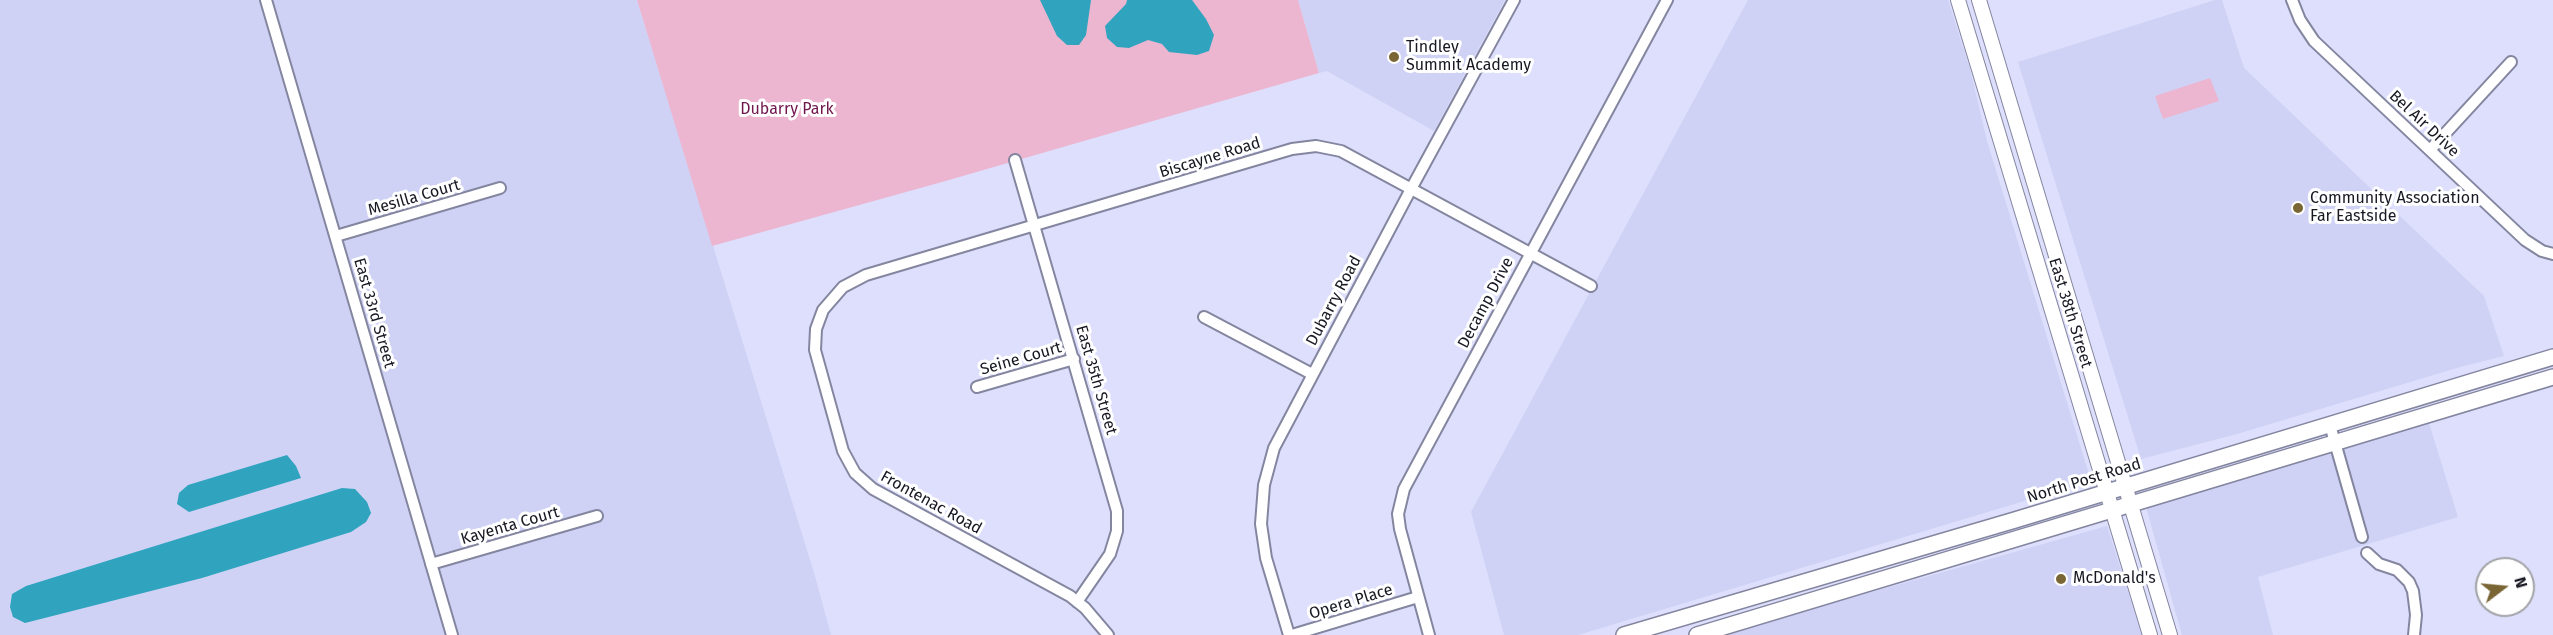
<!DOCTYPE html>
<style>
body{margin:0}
#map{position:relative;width:2553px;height:635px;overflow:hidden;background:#dddffc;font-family:"Fira Sans",sans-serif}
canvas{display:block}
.north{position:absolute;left:2475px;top:557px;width:60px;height:60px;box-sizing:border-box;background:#fff;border:2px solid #a2a3a7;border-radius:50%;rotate:74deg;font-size:16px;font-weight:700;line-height:24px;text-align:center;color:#171822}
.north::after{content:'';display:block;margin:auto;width:21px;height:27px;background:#7a6534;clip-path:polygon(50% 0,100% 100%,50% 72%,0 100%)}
</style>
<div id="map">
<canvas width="2553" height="635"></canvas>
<div class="north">N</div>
</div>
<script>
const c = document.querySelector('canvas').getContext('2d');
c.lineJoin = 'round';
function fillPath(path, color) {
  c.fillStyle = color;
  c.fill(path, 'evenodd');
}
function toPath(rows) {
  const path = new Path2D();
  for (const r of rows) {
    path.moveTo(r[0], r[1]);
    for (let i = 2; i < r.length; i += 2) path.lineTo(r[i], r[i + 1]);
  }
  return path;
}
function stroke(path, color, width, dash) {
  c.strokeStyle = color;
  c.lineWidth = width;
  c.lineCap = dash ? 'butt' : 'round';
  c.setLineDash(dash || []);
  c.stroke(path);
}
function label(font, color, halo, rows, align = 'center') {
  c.font = font + ' "Fira Sans",sans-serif';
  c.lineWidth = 6;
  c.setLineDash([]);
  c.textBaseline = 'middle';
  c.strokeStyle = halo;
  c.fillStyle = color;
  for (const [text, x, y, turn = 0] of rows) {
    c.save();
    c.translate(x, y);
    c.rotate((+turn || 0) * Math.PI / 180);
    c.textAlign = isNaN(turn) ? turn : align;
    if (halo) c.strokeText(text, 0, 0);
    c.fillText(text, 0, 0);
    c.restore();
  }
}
const built = toPath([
 [0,0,637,0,815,576,831,635,0,635],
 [1298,0,1505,0,1434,131,1327,71,1319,73],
 [1748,0,1948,0,1970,69,1987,141,2091,481,1578,635,1504,635,1471,512],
 [2215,0,2222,0,2244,68,2484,296,2504,356,2460,367,2237,434,2141,459,2018,62],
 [2429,423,2458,517,2258,577,2273,635,2182,635,2146,507],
 [2107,526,2142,635,1719,635]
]);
const green = toPath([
 [637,0,1298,0,1319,73,942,182,712,246],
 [2210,78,2219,101,2163,119,2155,96]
]);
const water = toPath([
 [1040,0,1091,0,1086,35,1079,45,1067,45,1057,36],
 [1127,0,1192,0,1206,19,1214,35,1209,51,1197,55,1169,52,1162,44,1148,40,1129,48,1117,47,1107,38,1105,26,1126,4],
 [287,455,296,466,301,478,189,512,177,504,179,493,188,485],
 [342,488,355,489,367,502,371,513,366,522,351,532,202,578,25,623,13,617,10,607,12,594,26,586]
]);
const minor = toPath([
 [266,0,452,635],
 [2292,0,2300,20,2314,41,2525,240,2542,251,2553,254],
 [2430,150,2511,62],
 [1015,160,1117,511,1117,531,1110,554,1077,602],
 [336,236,500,188],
 [1204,317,1312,374],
 [977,387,1074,359],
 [2330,425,2362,537],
 [2367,553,2379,564,2397,570,2409,582,2413,591,2416,615,2414,635],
 [431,564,597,516],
 [1108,635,1085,608,1070,596,873,489,855,473,843,451,815,350,816,329,823,310,843,287,866,275,1292,149,1316,146,1341,151,1591,286],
 [1289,635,1266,558,1261,524,1264,485,1274,448,1411,189,1514,0],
 [1292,635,1418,597],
 [1429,635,1400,529,1398,514,1404,489,1667,0]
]);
const secondary = toPath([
 [1958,0,2150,635],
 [1979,0,2170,635]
]);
const primary = toPath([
 [1624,635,2015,520,2553,357],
 [1697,635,2553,377]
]);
const markers = [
 [1394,57,6,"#7a6534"],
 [2298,208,6,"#7a6534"],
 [2061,579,6,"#7a6534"]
];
const poiNames = [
 ["Tindley",1406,48],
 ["Summit Academy",1406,66],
 ["Community Association",2310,199],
 ["Far Eastside",2310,217],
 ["McDonald's",2073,579]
];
const parkNames = [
 ["Dubarry Park",787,110]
];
const streetNames = [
 ["Bel Air Drive",2424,124,43],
 ["Biscayne Road",1210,158,-17],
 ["Mesilla Court",414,198,-16],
 ["Dubarry Road",1334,301,-62],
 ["Decamp Drive",1486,303,-62],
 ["East 33rd Street",374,313,74],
 ["East 38th Street",2070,313,73],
 ["Seine Court",1021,359,-16],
 ["East 35th Street",1096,380,74],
 ["North Post Road",2084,481,-17],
 ["Frontenac Road",931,503,29],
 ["Kayenta Court",510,526,-16],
 ["Opera Place",1351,602,-17]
];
fillPath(built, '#cfd2f5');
fillPath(green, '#ecb6d1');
fillPath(water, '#30a4be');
stroke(minor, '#8486a0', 14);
stroke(secondary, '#8486a0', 16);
stroke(primary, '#8486a0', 18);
stroke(minor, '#fff', 10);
stroke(secondary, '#fff', 14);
stroke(primary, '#fff', 15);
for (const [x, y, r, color] of markers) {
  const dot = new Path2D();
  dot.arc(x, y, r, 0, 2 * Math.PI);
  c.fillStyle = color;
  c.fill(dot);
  stroke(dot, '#fff', 2);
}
label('16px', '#171822', '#fff', poiNames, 'left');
label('16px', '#70154e', '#fff', parkNames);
label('16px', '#171822', '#fff', streetNames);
</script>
